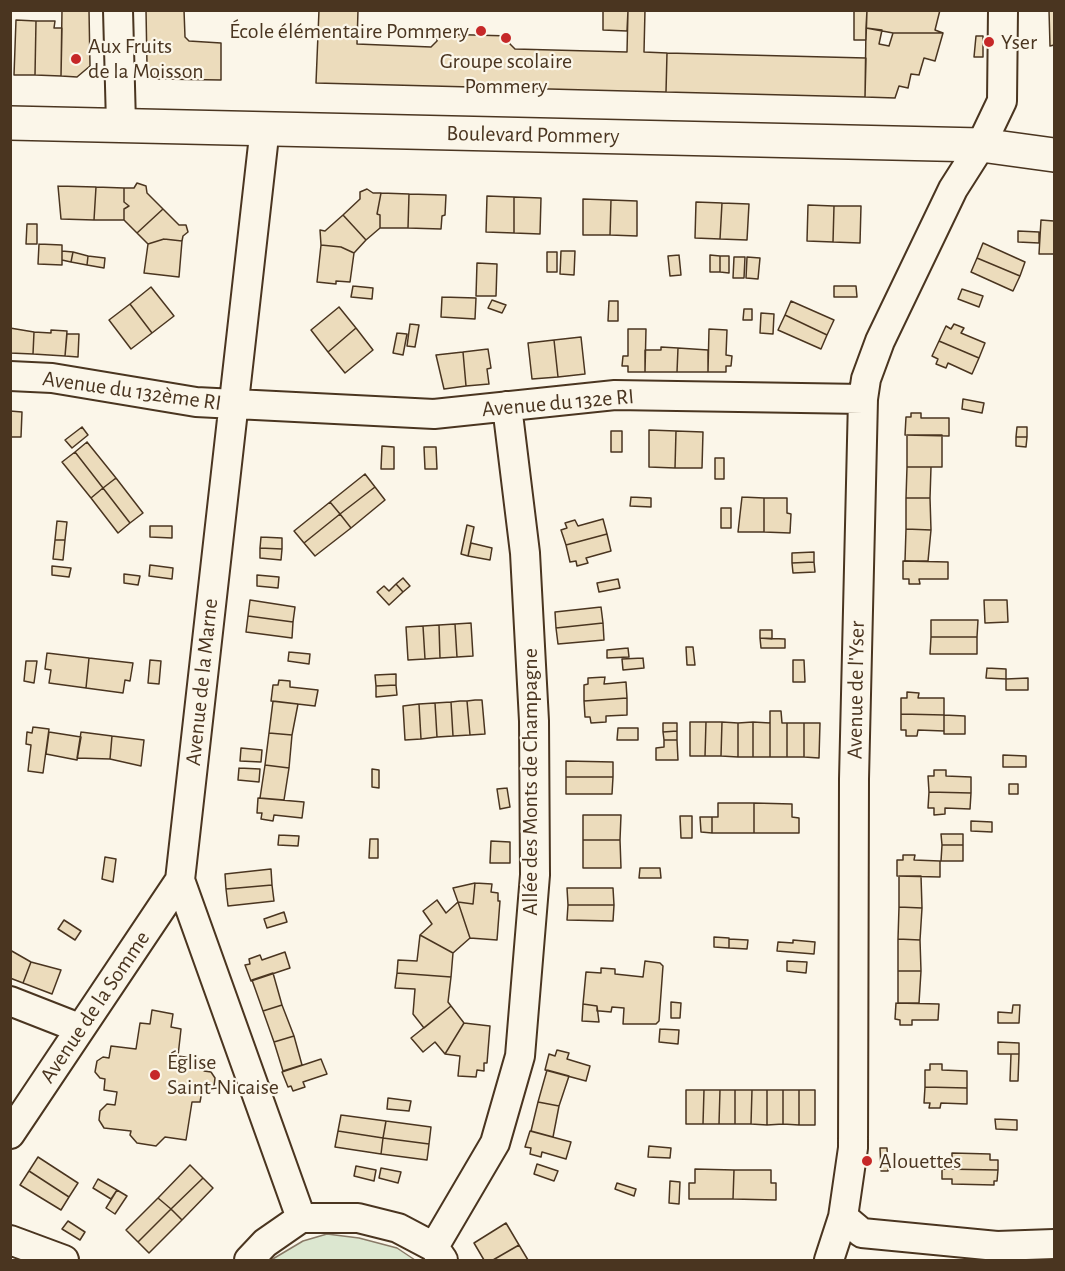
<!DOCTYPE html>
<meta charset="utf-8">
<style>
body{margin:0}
#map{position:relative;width:1065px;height:1271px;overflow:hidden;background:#fbf6e9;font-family:"Alegreya Sans",sans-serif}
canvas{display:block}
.frame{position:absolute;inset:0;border:12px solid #4a3520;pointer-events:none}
</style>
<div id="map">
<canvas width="1065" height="1271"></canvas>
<div class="frame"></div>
</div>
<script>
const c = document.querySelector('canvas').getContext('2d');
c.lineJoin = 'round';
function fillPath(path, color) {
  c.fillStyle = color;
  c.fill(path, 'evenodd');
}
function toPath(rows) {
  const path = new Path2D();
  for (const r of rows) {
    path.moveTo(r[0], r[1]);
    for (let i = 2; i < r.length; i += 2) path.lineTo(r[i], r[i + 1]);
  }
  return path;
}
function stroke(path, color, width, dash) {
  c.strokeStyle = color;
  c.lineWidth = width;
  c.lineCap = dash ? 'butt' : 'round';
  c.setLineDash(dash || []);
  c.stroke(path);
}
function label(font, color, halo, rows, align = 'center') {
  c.font = font + ' "Alegreya Sans",sans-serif';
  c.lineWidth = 4.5;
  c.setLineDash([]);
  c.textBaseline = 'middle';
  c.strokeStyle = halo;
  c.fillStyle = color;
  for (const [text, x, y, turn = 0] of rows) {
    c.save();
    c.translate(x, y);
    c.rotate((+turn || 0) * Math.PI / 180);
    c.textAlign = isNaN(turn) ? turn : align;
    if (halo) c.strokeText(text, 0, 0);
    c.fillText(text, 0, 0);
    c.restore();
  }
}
const green = toPath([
 [327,1234,359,1238,397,1248,415,1260,271,1260,303,1241,327,1234]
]);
const building = toPath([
 [62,10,89,10,90,66,77,77,61,76,62,10],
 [146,10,184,10,185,37,189,41,221,43,221,80,158,79,147,66,146,10],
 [319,10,358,10,357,44,431,47,437,41,437,34,510,36,510,44,515,49,627,52,628,10,645,10,644,52,667,53,666,92,316,83,319,10],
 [603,10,628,10,627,31,603,30,603,10],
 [854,10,867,10,866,40,854,40,854,10],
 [867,10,940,10,935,30,943,33,893,33,866,28,867,10],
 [1049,10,1054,10,1054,45,1050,46,1049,10],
 [16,20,36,21,35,75,14,75,16,20],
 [36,21,55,21,54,28,62,28,61,76,35,75,36,21],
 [866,28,882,30,879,44,889,46,893,33,943,33,935,61,924,58,919,75,911,74,908,88,899,86,895,98,865,97,866,28],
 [976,36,983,36,983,57,974,57,976,36],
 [667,53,866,58,865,97,666,92,667,53],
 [137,183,146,186,147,193,163,209,137,233,124,220,124,209,129,206,124,202,124,188,134,188,137,183],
 [58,186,96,187,94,220,61,219,58,186],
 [96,187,124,188,124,202,129,206,124,209,124,220,94,220,96,187],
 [367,189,373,193,381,193,377,214,380,215,380,228,366,240,343,215,360,199,360,192,367,189],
 [381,193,409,194,408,228,380,228,380,215,377,214,381,193],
 [409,194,446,195,445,215,442,216,441,229,408,228,409,194],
 [487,196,514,197,514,233,486,232,487,196],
 [514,197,541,198,540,234,514,233,514,197],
 [583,199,611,200,610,235,583,235,583,199],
 [611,200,637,201,637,236,610,235,611,200],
 [696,202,722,203,720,239,695,238,696,202],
 [722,203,749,204,747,240,720,239,722,203],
 [808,205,834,206,833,242,807,241,808,205],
 [834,206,861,206,860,243,833,242,834,206],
 [163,209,179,225,186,225,188,232,183,236,182,241,164,239,148,244,137,233,163,209],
 [343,215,366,240,354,253,341,247,321,245,320,230,325,231,343,215],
 [1041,220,1054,221,1054,254,1039,254,1041,220],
 [27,224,37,224,37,244,26,244,27,224],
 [1018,231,1039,232,1039,243,1018,242,1018,231],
 [164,239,182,241,179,277,144,273,148,244,164,239],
 [983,243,1025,262,1020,276,977,258,983,243],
 [39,244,62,245,62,265,38,264,39,244],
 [321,245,341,247,354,253,350,282,336,281,336,284,317,282,321,245],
 [62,251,73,252,71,262,62,260,62,251],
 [561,251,575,251,574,275,560,274,561,251],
 [73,252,88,256,87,265,71,262,73,252],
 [547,252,557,252,557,272,547,272,547,252],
 [679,255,681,275,670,276,668,256,679,255],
 [710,255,720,256,720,272,710,272,710,255],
 [88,256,105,258,104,268,87,265,88,256],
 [720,256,729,256,729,273,720,272,720,256],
 [734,257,745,257,744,278,733,278,734,257],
 [747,257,760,258,758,279,746,278,747,257],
 [977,258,1020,276,1013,291,971,272,977,258],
 [477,263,497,264,496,296,476,296,477,263],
 [353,286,373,288,372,299,351,297,353,286],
 [834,286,856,286,857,297,834,297,834,286],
 [151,287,174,316,152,333,130,304,151,287],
 [962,289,983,296,979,307,958,299,962,289],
 [442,297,476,298,475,319,441,317,442,297],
 [492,300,506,305,502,313,488,308,492,300],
 [609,301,618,301,618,321,608,321,609,301],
 [791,301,834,320,827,335,785,315,791,301],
 [130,304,152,333,131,349,109,320,130,304],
 [339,307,356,328,328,352,311,330,339,307],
 [744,309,752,309,752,320,743,320,744,309],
 [761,313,774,314,773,334,760,333,761,313],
 [785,315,827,335,821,349,778,330,785,315],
 [410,324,419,325,415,347,407,346,410,324],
 [954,324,964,328,961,333,985,343,979,358,939,341,946,326,951,329,954,324],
 [10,328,34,332,33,354,10,353,10,328],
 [356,328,373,350,345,373,328,352,356,328],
 [628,329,646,329,645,372,628,372,628,366,622,366,623,356,628,356,628,329],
 [709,329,727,330,726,355,732,356,731,366,726,366,726,372,708,372,709,329],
 [51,330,67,331,65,356,33,354,34,332,51,333,51,330],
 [397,333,407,334,403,355,393,353,397,333],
 [67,334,79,334,78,357,65,356,67,334],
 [581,337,585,374,558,377,554,340,581,337],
 [554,340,558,377,532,379,528,343,554,340],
 [939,341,979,358,972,374,948,363,946,368,936,364,938,359,932,356,939,341],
 [661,347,678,348,677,372,645,372,645,350,661,350,661,347],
 [678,348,708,350,708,372,677,372,678,348],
 [488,349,491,368,487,369,489,384,466,386,463,352,488,349],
 [463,352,466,386,444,389,436,355,463,352],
 [963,399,984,403,982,413,962,409,963,399],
 [10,411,22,412,21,437,10,437,10,411],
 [911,413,921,413,921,418,949,418,949,436,905,435,906,417,911,417,911,413],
 [82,427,88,435,72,448,65,440,82,427],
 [1017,427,1027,427,1027,437,1016,437,1017,427],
 [649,430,676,431,675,468,649,467,649,430],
 [611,431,622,431,622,452,611,452,611,431],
 [676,431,703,432,702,468,675,468,676,431],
 [907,435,942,435,942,467,907,467,907,435],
 [1016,437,1027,437,1026,447,1016,446,1016,437],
 [87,442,116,478,103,488,75,452,87,442],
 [382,446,394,447,394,469,381,469,382,446],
 [424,447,436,447,437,469,425,469,424,447],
 [75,452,103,488,91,498,62,462,75,452],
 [715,458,724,458,724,479,715,479,715,458],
 [907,467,931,467,930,498,906,498,907,467],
 [365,474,375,487,340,514,330,502,365,474],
 [116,478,143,513,130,523,103,488,116,478],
 [375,487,385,500,351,528,340,514,375,487],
 [103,488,130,523,118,533,91,498,103,488],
 [631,497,651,498,651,507,630,506,631,497],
 [742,497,764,498,764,532,738,532,742,497],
 [764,498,787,498,787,513,791,514,790,533,764,532,764,498],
 [906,498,930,498,931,530,906,529,906,498],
 [330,502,340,514,304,543,294,531,330,502],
 [721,508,731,508,731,528,721,528,721,508],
 [340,514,351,528,315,556,304,543,340,514],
 [603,519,607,534,566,545,561,530,567,528,565,523,575,520,578,526,603,519],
 [57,521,67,522,65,540,55,540,57,521],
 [467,525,474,527,468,556,461,554,467,525],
 [150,526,172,526,172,538,150,537,150,526],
 [906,529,931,530,928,561,905,561,906,529],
 [607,534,611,551,586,558,588,563,577,566,576,561,570,562,566,545,607,534],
 [261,537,282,538,282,549,260,548,261,537],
 [55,540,65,540,63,560,53,559,55,540],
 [471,543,492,548,490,560,468,556,471,543],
 [260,548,282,549,281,560,260,558,260,548],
 [814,552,814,562,792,563,792,553,814,552],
 [903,561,948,562,948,579,919,579,920,584,909,584,909,579,903,579,903,561],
 [814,562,815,572,793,573,792,563,814,562],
 [150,565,173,568,172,579,149,576,150,565],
 [52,566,71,568,69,577,52,575,52,566],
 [124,574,140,576,138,585,124,583,124,574],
 [257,575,279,577,278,588,257,586,257,575],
 [403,578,410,586,403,592,396,584,403,578],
 [618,579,620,588,599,592,597,583,618,579],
 [396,584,403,592,389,605,377,592,384,586,389,591,396,584],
 [250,600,295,607,293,622,248,616,250,600],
 [984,600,1007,600,1008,622,985,623,984,600],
 [601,607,603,623,556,628,555,612,601,607],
 [248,616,293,622,292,638,246,632,248,616],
 [931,620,978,620,977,637,931,637,931,620],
 [471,623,473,656,457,657,455,624,471,623],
 [603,623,604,640,558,644,556,628,603,623],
 [455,624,457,657,440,658,439,625,455,624],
 [439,625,440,658,425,659,423,626,439,625],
 [423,626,425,659,408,660,406,627,423,626],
 [760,630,772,630,772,639,760,638,760,630],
 [931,637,977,637,977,654,930,654,931,637],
 [760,638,785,639,785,648,761,648,760,638],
 [686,647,693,647,695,665,687,665,686,647],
 [628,648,629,657,607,658,607,650,628,648],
 [289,652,310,654,309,664,288,661,289,652],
 [47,653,89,658,86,688,49,683,51,670,45,669,47,653],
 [89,658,133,663,130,681,125,680,123,693,86,688,89,658],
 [643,658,644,668,623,670,622,659,643,658],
 [150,660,161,661,159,684,148,683,150,660],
 [793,660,804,660,805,682,793,682,793,660],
 [26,661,37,661,34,683,24,681,26,661],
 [987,668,1006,669,1006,679,986,678,987,668],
 [396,674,396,685,376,686,375,675,396,674],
 [605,677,604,684,626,682,627,698,584,701,584,685,588,684,588,678,605,677],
 [1028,678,1028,690,1006,690,1006,679,1028,678],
 [279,680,290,681,290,687,318,690,315,706,271,701,273,685,278,685,279,680],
 [396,685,397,695,376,697,376,686,396,685],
 [907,692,919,693,918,698,944,698,944,715,901,714,901,698,907,698,907,692],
 [627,698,627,715,606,716,606,722,591,723,590,717,585,717,584,701,627,698],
 [475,700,482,700,485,734,470,735,467,701,475,700],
 [273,701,298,704,292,735,269,733,273,701],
 [460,701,467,701,470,735,453,736,451,702,460,701],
 [451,702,453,736,437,737,435,703,451,702],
 [435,703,437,737,421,739,419,704,435,703],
 [419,704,421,739,405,740,403,706,419,704],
 [770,711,781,711,782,723,787,723,787,757,770,757,770,711],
 [901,714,944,715,944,731,918,730,917,736,906,736,906,730,901,730,901,714],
 [944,715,965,716,965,734,944,734,944,715],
 [690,722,706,722,705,756,690,756,690,722],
 [706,722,722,722,721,756,705,756,706,722],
 [722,722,738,723,738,757,721,756,722,722],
 [753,722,770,723,770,757,753,757,753,722],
 [753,722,753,757,738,757,738,723,753,722],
 [663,723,677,723,677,731,663,732,663,723],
 [787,723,804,723,804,757,787,757,787,723],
 [804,723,820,723,819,758,804,757,804,723],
 [33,727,49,729,43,773,28,771,31,745,26,744,27,732,32,733,33,727],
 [618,728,638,728,638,740,617,740,618,728],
 [677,731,677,740,664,740,663,732,677,731],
 [49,732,81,737,77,760,46,754,49,732],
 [81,732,112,736,110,759,77,758,81,732],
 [269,733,292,735,289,768,265,765,269,733],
 [112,736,144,740,141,766,110,759,112,736],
 [664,740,677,740,678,760,656,760,656,748,664,747,664,740],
 [241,748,262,750,261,762,240,761,241,748],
 [1003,755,1026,756,1026,767,1003,767,1003,755],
 [566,761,613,762,613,777,566,777,566,761],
 [265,765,289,768,284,800,260,798,265,765],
 [239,768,260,769,259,782,238,780,239,768],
 [372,769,379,770,379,788,372,787,372,769],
 [934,770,946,770,946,776,971,777,971,793,929,792,928,776,934,776,934,770],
 [566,777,613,777,612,794,566,794,566,777],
 [1009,784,1018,784,1018,794,1009,794,1009,784],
 [507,788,510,807,500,809,497,789,507,788],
 [929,792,971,793,970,809,945,808,945,814,934,815,934,808,928,808,929,792],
 [258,798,304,802,302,818,274,815,273,821,261,819,262,813,257,813,258,798],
 [718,803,754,803,754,833,712,833,712,817,718,817,718,803],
 [754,803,792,804,792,817,799,818,799,833,754,833,754,803],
 [583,815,621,815,620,840,583,840,583,815],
 [680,816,692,816,692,838,681,838,680,816],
 [700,817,712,817,712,833,701,832,700,817],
 [971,821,992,822,992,832,971,831,971,821],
 [941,834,963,834,963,845,942,845,941,834],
 [279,835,299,836,298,846,278,845,279,835],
 [370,839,378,839,378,858,369,858,370,839],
 [583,840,620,840,621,868,583,868,583,840],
 [491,841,510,842,510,863,490,863,491,841],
 [942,845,963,845,963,861,941,861,942,845],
 [903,855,915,855,914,860,940,861,940,877,897,876,897,860,903,860,903,855],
 [105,857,116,859,113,882,102,879,105,857],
 [640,868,660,868,661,878,639,878,640,868],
 [271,869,272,885,226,889,225,874,271,869],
 [899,876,921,876,922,908,899,907,899,876],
 [475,883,473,904,458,902,453,888,475,883],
 [475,883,492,884,491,892,498,893,498,901,500,901,497,940,470,938,458,902,473,904,475,883],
 [272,885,274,901,228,906,226,889,272,885],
 [567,888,613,888,614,905,568,905,567,888],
 [437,900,446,913,458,902,470,938,453,953,420,935,432,924,423,911,437,900],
 [568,905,614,905,613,921,567,920,568,905],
 [899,907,922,908,920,940,898,939,899,907],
 [284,912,287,922,267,928,264,919,284,912],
 [64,920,81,931,75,940,58,929,64,920],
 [420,935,453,953,451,977,397,973,398,960,417,961,420,935],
 [714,937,729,938,729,948,714,947,714,937],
 [729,939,748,940,747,949,729,948,729,939],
 [898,939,920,940,921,971,898,971,898,939],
 [793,940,815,942,814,954,777,951,778,942,793,943,793,940],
 [10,950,31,962,23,983,10,978,10,950],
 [285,952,290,968,251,981,245,965,250,964,249,959,260,955,262,960,285,952],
 [645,961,660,963,663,966,659,1021,656,1024,623,1024,624,1008,612,1007,611,1012,600,1011,597,1011,597,1006,583,1004,586,972,601,973,601,968,615,969,615,974,643,977,645,961],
 [787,961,807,962,806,973,787,971,787,961],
 [31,962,61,970,52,994,23,983,31,962],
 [898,971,921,971,919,1003,898,1003,898,971],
 [273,973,282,1005,263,1011,252,980,273,973],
 [397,973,451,977,448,1002,451,1006,424,1028,413,1014,415,989,395,988,397,973],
 [671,1002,681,1003,680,1018,671,1018,671,1002],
 [896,1003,939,1004,938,1020,912,1020,912,1025,900,1025,900,1020,895,1019,896,1003],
 [583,1004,597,1006,599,1022,582,1021,583,1004],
 [282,1005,294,1036,274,1042,263,1011,282,1005],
 [1013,1005,1020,1005,1019,1023,998,1023,998,1012,1012,1013,1013,1005],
 [451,1006,464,1023,445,1054,435,1042,423,1052,411,1038,451,1006],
 [152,1010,173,1014,171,1027,181,1029,178,1056,206,1060,204,1071,211,1072,215,1078,214,1086,208,1092,202,1091,200,1102,192,1102,186,1140,165,1137,156,1146,137,1143,130,1135,131,1131,104,1128,99,1120,100,1111,107,1104,115,1105,117,1092,104,1090,105,1079,100,1078,95,1072,97,1061,103,1057,109,1058,111,1046,136,1049,140,1023,150,1024,152,1010],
 [464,1023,490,1026,487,1063,484,1063,484,1071,477,1070,476,1077,458,1076,460,1056,445,1054,464,1023],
 [660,1029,679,1030,678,1044,659,1042,660,1029],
 [294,1036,302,1065,283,1071,274,1042,294,1036],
 [998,1042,1019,1043,1019,1054,998,1054,998,1042],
 [557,1050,569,1053,567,1059,590,1066,586,1081,545,1070,549,1054,555,1056,557,1050],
 [1011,1054,1019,1054,1018,1081,1010,1081,1011,1054],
 [321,1059,327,1074,303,1082,305,1087,293,1091,291,1086,288,1087,282,1072,321,1059],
 [930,1064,942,1064,942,1070,967,1071,967,1088,925,1087,925,1070,930,1070,930,1064],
 [547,1070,569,1076,559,1106,538,1102,547,1070],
 [925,1087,967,1088,967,1104,941,1103,940,1108,929,1108,930,1103,924,1103,925,1087],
 [686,1090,704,1090,703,1124,686,1124,686,1090],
 [704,1090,720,1090,719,1124,703,1124,704,1090],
 [720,1090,735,1090,735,1124,719,1124,720,1090],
 [735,1090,752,1090,751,1124,735,1124,735,1090],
 [752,1090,767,1090,767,1125,751,1124,752,1090],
 [767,1090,783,1090,783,1124,767,1125,767,1090],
 [783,1090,799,1090,799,1125,783,1124,783,1090],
 [799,1090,815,1090,815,1125,799,1125,799,1090],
 [388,1098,411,1101,409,1111,387,1109,388,1098],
 [538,1102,559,1106,553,1137,531,1131,538,1102],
 [341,1115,386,1121,383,1138,338,1131,341,1115],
 [995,1119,1017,1120,1017,1130,996,1129,995,1119],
 [386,1121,431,1127,429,1144,383,1138,386,1121],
 [338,1131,383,1138,381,1154,335,1147,338,1131],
 [530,1131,571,1142,566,1159,542,1152,541,1157,530,1154,531,1148,525,1147,530,1131],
 [383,1138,429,1144,427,1160,381,1154,383,1138],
 [649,1146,671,1148,670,1158,648,1157,649,1146],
 [880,1148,887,1148,888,1171,881,1171,880,1148],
 [952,1153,990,1154,990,1160,998,1160,998,1170,942,1169,943,1158,952,1159,952,1153],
 [38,1157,78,1183,69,1197,29,1171,38,1157],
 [537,1164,558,1171,554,1181,534,1174,537,1164],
 [190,1165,203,1178,171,1209,158,1198,190,1165],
 [356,1166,376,1170,374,1181,354,1176,356,1166],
 [381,1168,401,1172,398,1183,379,1178,381,1168],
 [695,1169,734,1170,733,1199,689,1199,689,1183,695,1183,695,1169],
 [942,1169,998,1170,997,1181,994,1181,994,1185,952,1184,952,1179,942,1179,942,1169],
 [734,1170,771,1170,771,1183,776,1183,776,1200,733,1199,734,1170],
 [29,1171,69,1197,61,1210,20,1185,29,1171],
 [203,1178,213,1188,182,1220,171,1209,203,1178],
 [98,1179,117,1190,111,1199,93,1188,98,1179],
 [670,1181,680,1182,679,1204,669,1203,670,1181],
 [617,1183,636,1189,634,1196,615,1189,617,1183],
 [117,1190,127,1196,115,1214,106,1208,117,1190],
 [158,1198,171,1209,138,1242,126,1230,158,1198],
 [171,1209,182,1220,149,1253,138,1242,171,1209],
 [68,1221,85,1232,80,1240,62,1229,68,1221],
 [506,1223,519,1245,493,1260,484,1260,474,1243,506,1223],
 [519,1245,528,1260,493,1260,519,1245]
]);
const minor = toPath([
 [118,10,121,124],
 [265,127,180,880,301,1218],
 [10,376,52,378,196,402,434,414,615,395,863,399],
 [10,1001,79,1028],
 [10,1134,180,880],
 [843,1217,862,1233,997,1246,1054,1244],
 [10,1240,64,1260],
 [434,1247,495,1143,520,1056,535,875,534,721,525,553,507,406],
 [249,1260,265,1243,301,1218,358,1218,398,1228,434,1247,443,1260],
 [829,1260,843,1217,853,1148,854,779,863,399,866,379,880,341,953,189,981,145,1002,101,1003,10]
]);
const major = toPath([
 [10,123,981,145,1054,155]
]);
const markers = [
 [481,31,6,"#c62828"],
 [506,38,6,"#c62828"],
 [989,42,6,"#c62828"],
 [76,59,6,"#c62828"],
 [155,1075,6,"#c62828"],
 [867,1161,6,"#c62828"]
];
const poiNames = [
 ["École élémentaire Pommery",469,31,"right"],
 ["Yser",1001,42],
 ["Aux Fruits",88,46],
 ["de la Moisson",88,71],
 ["Groupe scolaire",506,61,"center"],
 ["Pommery",506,86,"center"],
 ["Église",167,1062],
 ["Saint-Nicaise",167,1087],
 ["Alouettes",879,1161]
];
const streetNames = [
 ["Boulevard Pommery",533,135,1],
 ["Avenue du 132ème RI",132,391,8],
 ["Avenue du 132e RI",558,403,-5],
 ["Avenue de la Marne",202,682,-84],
 ["Avenue de l'Yser",856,690,-89],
 ["Allée des Monts de Champagne",530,782,-90],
 ["Avenue de la Somme",95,1007,-56]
];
fillPath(green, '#dce7d0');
stroke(green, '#887966', 1.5);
fillPath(building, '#ecdcbc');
stroke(building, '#4a3520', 1.5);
stroke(minor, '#4a3520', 32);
stroke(major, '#4a3520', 36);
stroke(minor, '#fbf6e9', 28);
stroke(major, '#fbf6e9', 33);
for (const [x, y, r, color] of markers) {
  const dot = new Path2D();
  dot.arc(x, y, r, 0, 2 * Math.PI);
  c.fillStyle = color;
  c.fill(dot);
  stroke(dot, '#fbf6e9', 2);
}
label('22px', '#4a3520', '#fbf6e9', poiNames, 'left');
label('22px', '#4a3520', '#fbf6e9', streetNames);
</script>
